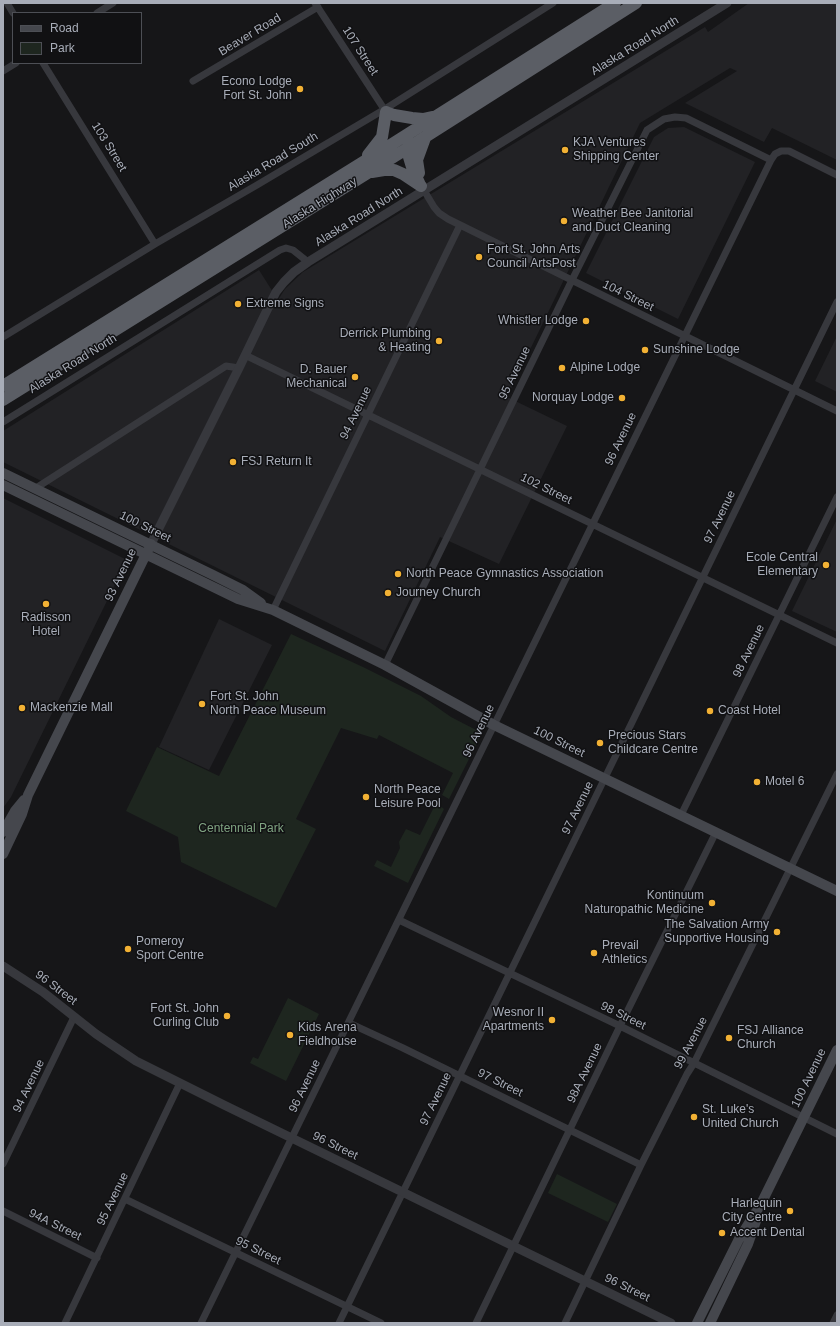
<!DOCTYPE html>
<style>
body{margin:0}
#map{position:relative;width:840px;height:1326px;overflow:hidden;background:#161618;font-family:Arial,sans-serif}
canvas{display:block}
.frame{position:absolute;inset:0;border:4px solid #a8adb8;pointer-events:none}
.legend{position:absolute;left:12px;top:12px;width:130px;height:52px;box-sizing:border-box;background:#111113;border:1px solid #4d4f55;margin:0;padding:5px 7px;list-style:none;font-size:12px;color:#a8adb8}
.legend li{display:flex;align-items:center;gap:8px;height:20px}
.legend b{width:20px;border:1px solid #4d4f55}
</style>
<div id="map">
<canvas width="840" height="1326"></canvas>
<div class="frame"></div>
<ul class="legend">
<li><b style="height:5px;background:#45474d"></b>Road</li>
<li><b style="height:11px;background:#1e261f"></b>Park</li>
</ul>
</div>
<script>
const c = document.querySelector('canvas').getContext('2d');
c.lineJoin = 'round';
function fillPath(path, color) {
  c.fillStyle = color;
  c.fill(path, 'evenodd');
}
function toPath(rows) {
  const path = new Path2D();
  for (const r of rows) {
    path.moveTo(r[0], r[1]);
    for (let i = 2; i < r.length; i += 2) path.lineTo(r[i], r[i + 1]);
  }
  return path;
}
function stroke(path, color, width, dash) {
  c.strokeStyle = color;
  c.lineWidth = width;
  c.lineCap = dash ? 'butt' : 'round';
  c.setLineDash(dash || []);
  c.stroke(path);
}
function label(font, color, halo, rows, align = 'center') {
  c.font = font + ' Arial,sans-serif';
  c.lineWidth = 3;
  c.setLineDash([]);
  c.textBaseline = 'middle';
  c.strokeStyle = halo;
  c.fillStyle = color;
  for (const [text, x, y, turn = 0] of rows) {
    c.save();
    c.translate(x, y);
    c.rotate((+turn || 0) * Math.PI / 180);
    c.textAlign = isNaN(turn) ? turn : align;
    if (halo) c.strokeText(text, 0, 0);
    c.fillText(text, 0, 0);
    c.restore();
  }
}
const built = toPath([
 [749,3,837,3,837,160,772,128,764,142,685,103,737,71,730,68,640,123,507,397,567,426,499,564,440,537,385,651,3,462,3,431,259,270,278,300,285,289,303,272,705,27,708,32],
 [684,127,755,162,678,319,586,273,654,137,668,128],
 [837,336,837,392,815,381],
 [3,498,127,560,11,797,3,808],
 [837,519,837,632,792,611],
 [219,619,272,645,209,770,159,747]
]);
const green = toPath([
 [291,634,363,667,421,696,451,717,482,733,449,799,442,795,453,773,379,735,377,739,341,728,296,819,316,829,276,908,181,862,178,837,126,811,157,747,219,776],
 [438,804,444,809,408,883,374,866,377,860,391,867,400,848,399,842,406,829,420,835,435,805],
 [288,998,319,1014,286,1081,250,1063,253,1057,258,1059],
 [557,1174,617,1204,608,1222,548,1193]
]);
const minor = toPath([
 [7,3,13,13],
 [315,3,386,112],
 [97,13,113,3],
 [43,63,155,244],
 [3,71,16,63],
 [193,81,318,7],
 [422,187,434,207,439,213,448,219,837,411],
 [3,337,155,244,257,185,385,109,553,3],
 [245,355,837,643],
 [3,422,280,250,286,248,293,250,308,262],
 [36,488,226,366,239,368],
 [273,610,460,225],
 [385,665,572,280,647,130,664,119,675,117,686,118,771,160],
 [681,815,837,497],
 [399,920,620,1026,837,1134],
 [349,1023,403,1048,641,1165],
 [3,1164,74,1017],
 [125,1199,381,1323],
 [3,1211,97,1258],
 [65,1323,180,1083],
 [201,1323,771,160,775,154,781,151,789,151,837,175],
 [339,1323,837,302],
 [476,1323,620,1026,716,832],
 [565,1323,641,1165,687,1074,694,1063,837,774],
 [833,1323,837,1315]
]);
const tertiary = toPath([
 [151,544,239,368,269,306,276,292,284,282,294,272,308,262,727,3],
 [3,966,43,992,96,1034,136,1061,224,1105,671,1323]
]);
const secondary = toPath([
 [3,473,213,575,243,590,261,603],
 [3,485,238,599,273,610,385,665,494,725,837,891],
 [3,832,15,811,24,800],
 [3,854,22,814,28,795,151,544],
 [697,1323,739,1239,761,1204,837,1050],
 [710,1323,748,1244,757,1218]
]);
const trunk = toPath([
 [386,112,394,115,412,118,423,119,432,117],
 [409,142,409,157,412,167,420,185],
 [368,155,382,137,386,112],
 [372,172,384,170,394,170,403,174,421,186],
 [419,173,417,160,425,138],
 [3,386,392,144,615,3],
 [3,400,408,148,636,3]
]);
const markers = [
 [300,89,4,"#f2b134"],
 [565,150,4,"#f2b134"],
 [564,221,4,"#f2b134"],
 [479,257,4,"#f2b134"],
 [238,304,4,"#f2b134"],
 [586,321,4,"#f2b134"],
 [439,341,4,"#f2b134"],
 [645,350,4,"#f2b134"],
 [562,368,4,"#f2b134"],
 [355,377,4,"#f2b134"],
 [622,398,4,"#f2b134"],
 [233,462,4,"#f2b134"],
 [826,565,4,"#f2b134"],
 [398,574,4,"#f2b134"],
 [388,593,4,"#f2b134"],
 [46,604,4,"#f2b134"],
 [202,704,4,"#f2b134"],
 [22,708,4,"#f2b134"],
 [710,711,4,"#f2b134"],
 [600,743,4,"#f2b134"],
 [757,782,4,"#f2b134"],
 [366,797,4,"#f2b134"],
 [712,903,4,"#f2b134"],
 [777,932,4,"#f2b134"],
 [128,949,4,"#f2b134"],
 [594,953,4,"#f2b134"],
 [227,1016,4,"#f2b134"],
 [552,1020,4,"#f2b134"],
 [290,1035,4,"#f2b134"],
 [729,1038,4,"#f2b134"],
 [694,1117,4,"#f2b134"],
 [790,1211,4,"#f2b134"],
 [722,1233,4,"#f2b134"]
];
const streetNames = [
 ["Beaver Road",250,35,-31],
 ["Alaska Road North",635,46,-32],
 ["107 Street",360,51,57],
 ["103 Street",109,147,58],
 ["Alaska Road South",273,162,-31],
 ["Alaska Highway",320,203,-32],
 ["Alaska Road North",359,217,-32],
 ["104 Street",628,296,26],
 ["Alaska Road North",73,364,-32],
 ["95 Avenue",515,373,-64],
 ["94 Avenue",356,413,-64],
 ["96 Avenue",621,439,-64],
 ["102 Street",546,489,26],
 ["97 Avenue",720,517,-64],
 ["100 Street",145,527,26],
 ["93 Avenue",121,575,-64],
 ["98 Avenue",749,651,-64],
 ["96 Avenue",479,731,-64],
 ["100 Street",559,742,26],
 ["97 Avenue",578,808,-64],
 ["96 Street",56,988,37],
 ["98 Street",623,1016,26],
 ["99 Avenue",691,1043,-62],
 ["98A Avenue",585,1073,-64],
 ["100 Avenue",809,1078,-64],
 ["97 Street",500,1083,26],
 ["94 Avenue",29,1086,-64],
 ["96 Avenue",305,1086,-64],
 ["97 Avenue",436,1099,-64],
 ["96 Street",335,1146,26],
 ["95 Avenue",113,1199,-64],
 ["94A Street",55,1225,26],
 ["95 Street",258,1251,26],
 ["96 Street",627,1288,26]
];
const poiNames = [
 ["Econo Lodge",292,82,"right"],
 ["Fort St. John",292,96,"right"],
 ["KJA Ventures",573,143],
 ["Shipping Center",573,157],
 ["Weather Bee Janitorial",572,214],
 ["and Duct Cleaning",572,228],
 ["Fort St. John Arts",487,250],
 ["Council ArtsPost",487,264],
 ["Extreme Signs",246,304],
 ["Whistler Lodge",578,321,"right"],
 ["Derrick Plumbing",431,334,"right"],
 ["& Heating",431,348,"right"],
 ["Sunshine Lodge",653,350],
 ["Alpine Lodge",570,368],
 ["D. Bauer",347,370,"right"],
 ["Mechanical",347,384,"right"],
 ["Norquay Lodge",614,398,"right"],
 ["FSJ Return It",241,462],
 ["Ecole Central",818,558,"right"],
 ["Elementary",818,572,"right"],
 ["North Peace Gymnastics Association",406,574],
 ["Journey Church",396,593],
 ["Radisson",46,618,"center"],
 ["Hotel",46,632,"center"],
 ["Fort St. John",210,697],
 ["North Peace Museum",210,711],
 ["Mackenzie Mall",30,708],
 ["Coast Hotel",718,711],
 ["Precious Stars",608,736],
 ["Childcare Centre",608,750],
 ["Motel 6",765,782],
 ["North Peace",374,790],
 ["Leisure Pool",374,804],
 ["Kontinuum",704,896,"right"],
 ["Naturopathic Medicine",704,910,"right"],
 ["The Salvation Army",769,925,"right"],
 ["Supportive Housing",769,939,"right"],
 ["Pomeroy",136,942],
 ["Sport Centre",136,956],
 ["Prevail",602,946],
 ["Athletics",602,960],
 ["Fort St. John",219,1009,"right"],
 ["Curling Club",219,1023,"right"],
 ["Wesnor II",544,1013,"right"],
 ["Apartments",544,1027,"right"],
 ["Kids Arena",298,1028],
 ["Fieldhouse",298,1042],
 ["FSJ Alliance",737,1031],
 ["Church",737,1045],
 ["St. Luke's",702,1110],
 ["United Church",702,1124],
 ["Harlequin",782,1204,"right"],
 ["City Centre",782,1218,"right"],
 ["Accent Dental",730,1233]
];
const parkNames = [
 ["Centennial Park",241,829]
];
fillPath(built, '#222225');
fillPath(green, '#1e261f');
stroke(minor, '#37383d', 7);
stroke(tertiary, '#37383d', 9);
stroke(secondary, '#45474d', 10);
stroke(trunk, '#5b5e65', 12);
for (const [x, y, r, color] of markers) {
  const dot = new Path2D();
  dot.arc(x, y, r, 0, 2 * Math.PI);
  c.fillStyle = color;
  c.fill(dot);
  stroke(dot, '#111113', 1.5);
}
label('12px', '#a8adb8', '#111113', streetNames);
label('12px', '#a8adb8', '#111113', poiNames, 'left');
label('12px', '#7fa381', '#111113', parkNames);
</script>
